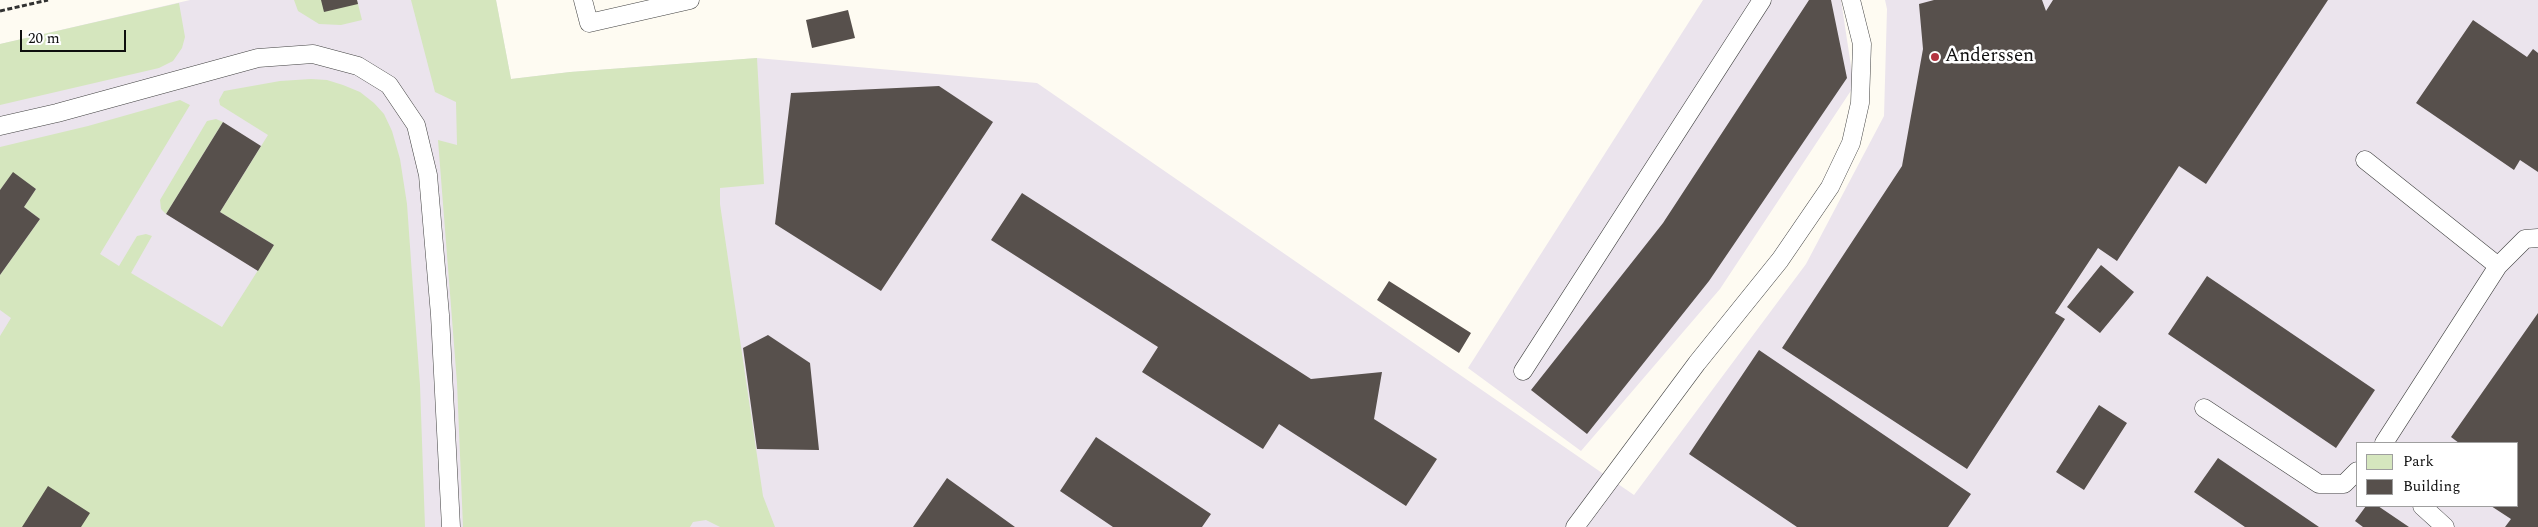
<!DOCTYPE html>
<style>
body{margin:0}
#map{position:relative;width:2538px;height:527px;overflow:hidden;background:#fefbf2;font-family:Spectral,serif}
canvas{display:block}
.legend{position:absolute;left:2356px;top:442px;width:162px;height:65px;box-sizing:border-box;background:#fff;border:1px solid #9f9f9f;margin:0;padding:6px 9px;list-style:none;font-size:15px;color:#0f0f0f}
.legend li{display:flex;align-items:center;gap:10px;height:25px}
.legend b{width:25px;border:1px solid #9f9f9f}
.scale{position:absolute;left:20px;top:30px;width:106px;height:22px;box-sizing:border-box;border:2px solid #0f0f0f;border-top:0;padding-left:6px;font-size:15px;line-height:18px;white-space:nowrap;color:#0f0f0f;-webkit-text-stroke:4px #fff;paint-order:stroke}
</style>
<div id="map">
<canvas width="2538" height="527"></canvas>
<ul class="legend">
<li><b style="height:14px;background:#d5e6be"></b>Park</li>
<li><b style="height:14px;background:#57504c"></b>Building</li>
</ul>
<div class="scale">20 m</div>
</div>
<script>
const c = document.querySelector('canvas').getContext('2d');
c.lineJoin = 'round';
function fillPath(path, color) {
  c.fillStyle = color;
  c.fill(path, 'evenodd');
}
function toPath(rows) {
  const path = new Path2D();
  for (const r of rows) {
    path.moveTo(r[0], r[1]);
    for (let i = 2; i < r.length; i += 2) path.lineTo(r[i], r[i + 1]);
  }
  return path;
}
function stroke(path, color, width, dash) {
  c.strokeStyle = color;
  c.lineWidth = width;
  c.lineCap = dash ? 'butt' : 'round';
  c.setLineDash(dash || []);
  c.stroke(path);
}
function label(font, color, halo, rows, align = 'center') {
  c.font = font + ' Spectral,serif';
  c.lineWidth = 5;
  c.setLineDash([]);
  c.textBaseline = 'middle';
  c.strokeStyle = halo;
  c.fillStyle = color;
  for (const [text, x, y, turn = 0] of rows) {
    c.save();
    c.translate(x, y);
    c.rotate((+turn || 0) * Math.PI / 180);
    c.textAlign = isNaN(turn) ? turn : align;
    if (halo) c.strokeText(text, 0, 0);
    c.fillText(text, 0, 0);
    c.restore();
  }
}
const industrial = toPath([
 [190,0,496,0,511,79,570,72,757,58,1037,83,1634,495,1806,264,1884,116,1887,9,1885,0,2538,0,2538,527,0,527,0,44],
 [2357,443,2517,443,2517,506,2357,506],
 [1703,0,1841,0,1854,86,1720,289,1581,451,1468,368]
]);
const green = toPath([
 [294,0,357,0,362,20,341,25,319,24,298,11],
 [411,0,496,0,511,79,570,72,757,58,764,184,720,188,720,204,763,496,775,527,720,527,706,520,693,522,690,527,463,527,457,383,438,140,457,145,456,102,435,92],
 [179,3,185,37,182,48,173,61,159,68,0,105,0,44],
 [311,79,327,80,343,85,360,92,374,103,384,114,392,131,400,159,407,204,413,289,420,385,425,527,0,527,0,336,11,318,0,310,0,275,40,219,24,207,36,189,13,173,0,190,0,147,88,126,180,100,190,105,100,254,119,266,137,236,146,234,152,236,131,273,222,327,274,245,220,212,268,135,220,105,219,100,224,91,280,81],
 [216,119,223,122,166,214,161,209,160,200,207,121]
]);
const building = toPath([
 [321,0,357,0,358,4,324,12],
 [1809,0,1831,0,1847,78,1709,281,1587,434,1531,390,1663,223],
 [1934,0,2042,0,2046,11,2053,0,2328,0,2206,184,2179,166,2117,261,2098,248,2055,313,2065,319,1967,469,1782,348,1902,166,1923,49,1919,4],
 [848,10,855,38,812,48,806,20],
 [2473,20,2527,57,2533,49,2538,53,2538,172,2520,160,2514,170,2416,103],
 [939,86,993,122,881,291,775,224,791,93],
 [223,122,261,146,220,212,274,245,258,271,166,214],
 [13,172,36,189,24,207,40,219,0,275,0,190],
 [1022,193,1311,379,1382,372,1374,419,1437,459,1406,506,1279,424,1263,449,1142,372,1158,347,991,240],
 [2101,265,2134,292,2100,333,2067,307],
 [2207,276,2375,390,2336,448,2168,334],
 [1389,281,1471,333,1459,353,1377,300],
 [2538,313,2538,527,2505,527,2511,519,2491,506,2517,506,2517,443,2459,443,2451,437],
 [768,335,810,363,819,450,757,449,743,348],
 [1759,350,1971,494,1948,527,1797,527,1689,454],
 [2099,405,2127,423,2084,490,2056,472],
 [1096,437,1211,514,1202,527,1113,527,1060,491],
 [2218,458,2319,527,2245,527,2194,492],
 [947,478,1015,527,913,527],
 [48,486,90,513,81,527,22,527],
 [2366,506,2378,506,2409,527,2363,527,2355,521]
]);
const path = toPath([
 [0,11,48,0]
]);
const lane = toPath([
 [583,0,589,23,690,0],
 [0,126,57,113,258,58,313,54,358,66,389,85,416,125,428,175,440,315,451,527],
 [2365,160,2498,266],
 [1523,371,1762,0],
 [2204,408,2319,484,2344,484,2357,471],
 [2384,443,2498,266,2525,239,2538,238],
 [2422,506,2445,527],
 [1575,527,1697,363,1780,260,1830,187,1851,143,1860,103,1862,44,1851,0]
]);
const markers = [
 [1935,57,5,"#b33340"]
];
const poiNames = [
 ["Anderssen",1945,57]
];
fillPath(industrial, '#ebe4ed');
fillPath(green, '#d5e6be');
fillPath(building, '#57504c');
stroke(lane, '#424242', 19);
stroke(path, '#313131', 3, [5, 2.5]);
stroke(lane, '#fff', 18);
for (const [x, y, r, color] of markers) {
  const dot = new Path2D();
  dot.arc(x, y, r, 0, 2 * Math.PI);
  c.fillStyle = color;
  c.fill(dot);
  stroke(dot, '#fff', 2);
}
label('19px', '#0f0f0f', '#fff', poiNames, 'left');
</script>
